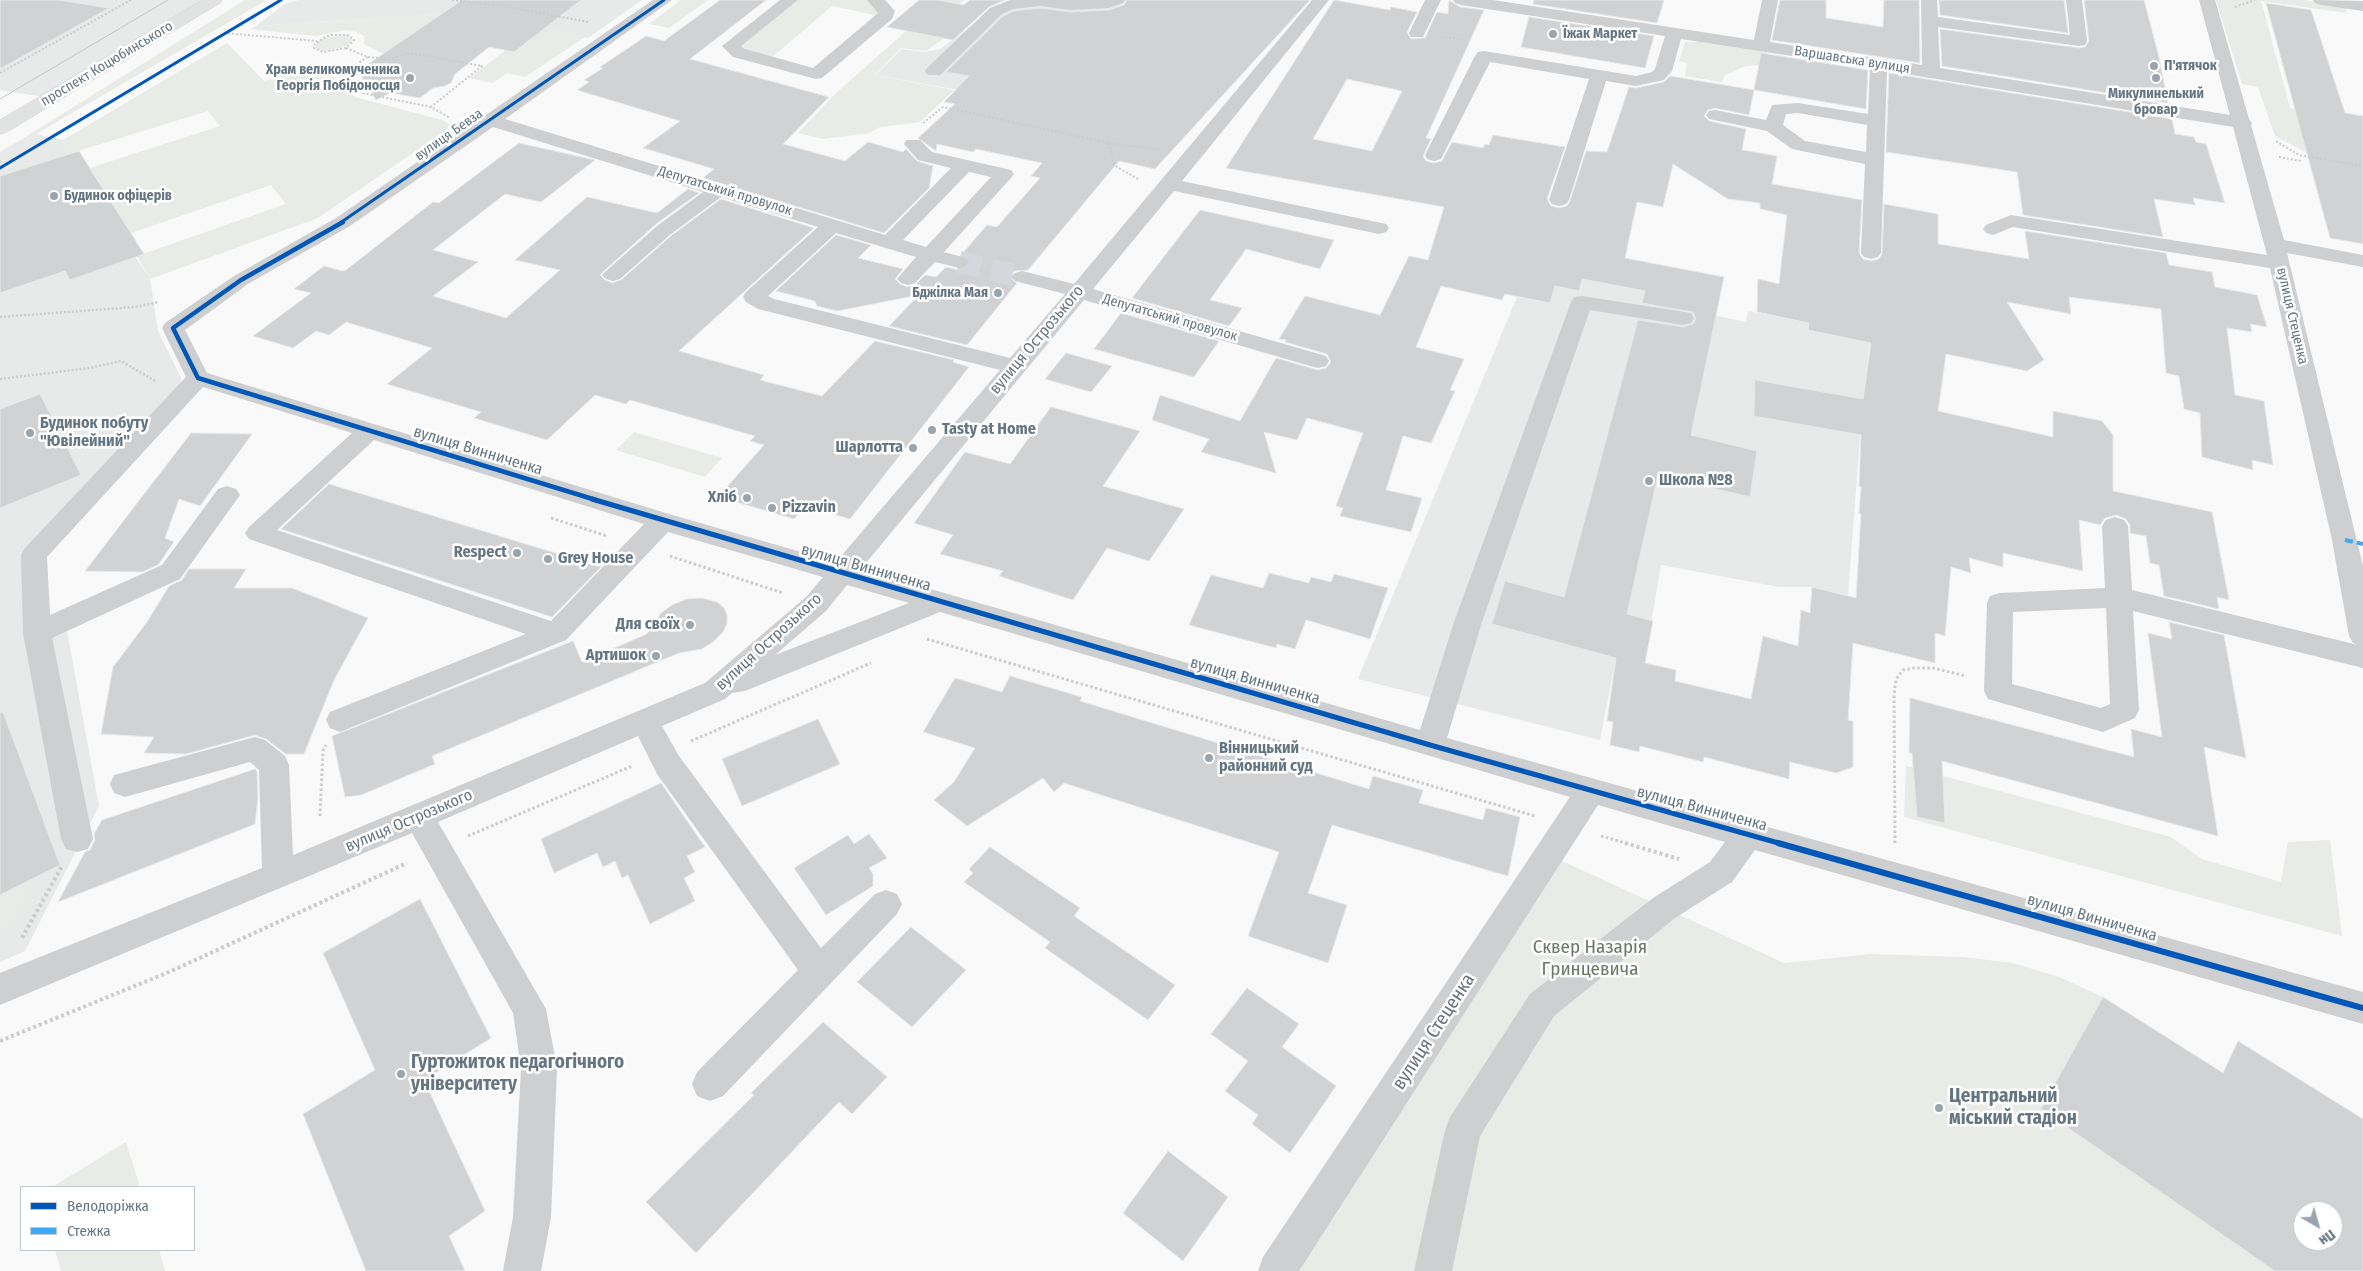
<!DOCTYPE html>
<meta charset="utf-8">
<style>
body{margin:0}
#map{position:relative;width:2363px;height:1271px;overflow:hidden;background:#f9f9f9;font-family:"Fira Sans Condensed",sans-serif}
canvas{display:block}
.legend{position:absolute;left:20px;top:1186px;width:175px;height:65px;box-sizing:border-box;background:#fff;border:1px solid #c1c8cd;margin:0;padding:6px 9px;list-style:none;font-size:15px;color:#657683}
.legend li{display:flex;align-items:center;gap:10px;height:25px}
.legend b{width:25px;border:1px solid #c1c8cd}
.north{position:absolute;left:2293px;top:1201px;width:50px;height:50px;box-sizing:border-box;background:#fff;border:1px solid #c1c8cd;border-radius:50%;rotate:142deg;font-size:14px;font-weight:700;line-height:20px;text-align:center;color:#657683}
.north::after{content:'';display:block;margin:auto;width:18px;height:22px;background:#99a4ac;clip-path:polygon(50% 0,100% 100%,50% 72%,0 100%)}
</style>
<div id="map">
<canvas width="2363" height="1271"></canvas>
<ul class="legend">
<li><b style="height:6px;background:#0057b8"></b>Велодоріжка</li>
<li><b style="height:6px;background:#3fa9f5"></b>Стежка</li>
</ul>
<div class="north">Пн</div>
</div>
<script>
const c = document.querySelector('canvas').getContext('2d');
c.lineJoin = 'round';
function fillPath(path, color) {
  c.fillStyle = color;
  c.fill(path, 'evenodd');
}
function toPath(rows) {
  const path = new Path2D();
  for (const r of rows) {
    path.moveTo(r[0], r[1]);
    for (let i = 2; i < r.length; i += 2) path.lineTo(r[i], r[i + 1]);
  }
  return path;
}
function stroke(path, color, width, dash) {
  c.strokeStyle = color;
  c.lineWidth = width;
  c.lineCap = dash ? 'butt' : 'round';
  c.setLineDash(dash || []);
  c.stroke(path);
}
function label(font, color, halo, rows, align = 'center') {
  c.font = font + ' "Fira Sans Condensed",sans-serif';
  c.lineWidth = 5;
  c.setLineDash([]);
  c.textBaseline = 'middle';
  c.strokeStyle = halo;
  c.fillStyle = color;
  for (const [text, x, y, turn = 0] of rows) {
    c.save();
    c.translate(x, y);
    c.rotate((+turn || 0) * Math.PI / 180);
    c.textAlign = isNaN(turn) ? turn : align;
    if (halo) c.strokeText(text, 0, 0);
    c.fillText(text, 0, 0);
    c.restore();
  }
}
const built = toPath([
 [0,0,215,0,51,98,0,90],
 [299,0,642,0,588,38,477,12,256,26,285,4],
 [1012,0,1127,0,1031,103,875,75,902,49,925,52,940,49,998,7],
 [36,134,63,140,68,154,150,279,158,331,187,390,34,555,37,633,65,620,99,806,25,951,0,962,0,152,22,139,25,141],
 [1582,279,1685,299,1704,313,1746,322,1748,311,1809,323,1809,330,1870,343,1863,396,1848,596,1812,587,1779,587,1661,565,1644,666,1616,658,1600,740,1358,679,1517,297,1550,303,1555,286,1579,291]
]);
const green = toPath([
 [245,0,267,0,36,134,25,141,22,139],
 [681,0,708,0,669,28,649,24],
 [798,0,867,0,879,11,875,15,832,6,771,58,747,51,741,44],
 [941,0,964,0,950,12,972,18,926,51,901,48,874,75,954,90,920,122,880,127,870,133,823,139,798,133,836,93],
 [2216,0,2304,0,2345,6,2347,13,2261,1,2290,108,2334,115,2348,160,2303,151,2275,136,2258,87,2242,84],
 [477,12,585,37,525,77,507,73,493,83,469,78,514,44,441,43,481,54,473,60,391,58,364,44,364,36,356,32,346,30,316,36,250,29,256,26],
 [347,35,353,40,345,47,324,51,315,48,318,41,324,38],
 [1685,42,1700,42,1765,52,1784,63,1746,66,1725,75,1722,82,1685,76,1687,63,1679,61],
 [227,43,264,81,322,66,333,71,336,82,355,97,442,120,452,126,318,218,150,279,137,256,286,204,271,185,131,233,90,168,220,126,208,111,68,154,63,140],
 [634,432,722,458,705,477,616,450],
 [1906,766,2171,837,2202,859,2281,882,2288,842,2330,840,2342,936,1904,817],
 [1562,861,1784,963,1871,954,1963,957,2013,963,2059,977,2103,997,2223,1073,2238,1041,2363,1119,2363,1271,1298,1271],
 [2303,1211,2333,1211,2333,1241,2303,1241],
 [36,877,20,911,5,930,0,932,0,895],
 [126,1142,140,1187,52,1187],
 [55,1250,159,1250,165,1271,61,1271]
]);
const building = toPath([
 [0,0,59,0,109,8,0,69,0,0],
 [462,0,581,0,514,52,489,47,455,74,451,83,445,86,433,88,420,98,390,93,376,100,358,71,462,0],
 [720,0,766,0,690,59,829,97,783,144,845,161,868,142,903,152,906,149,917,161,933,166,929,188,884,233,703,178,714,169,643,148,680,121,577,90,589,82,584,80,603,68,600,67,646,36,664,41,720,0],
 [919,0,937,0,964,5,970,0,1005,0,989,7,953,40,887,27,919,0],
 [1127,0,1310,0,1155,169,1119,161,1028,270,1014,271,1010,276,1010,278,1017,283,967,345,889,326,919,295,837,311,817,306,815,301,776,291,836,235,871,245,858,258,903,269,895,279,900,284,907,287,916,284,925,275,936,277,946,267,959,270,968,267,970,261,966,256,961,255,987,225,997,227,1040,178,1031,176,1042,163,976,149,973,152,937,144,936,151,918,138,955,104,944,102,969,76,946,72,1003,16,1014,11,1040,8,1070,12,1109,10,1124,5,1127,0],
 [1334,0,1390,10,1391,7,1417,12,1407,32,1411,39,1425,38,1437,12,1448,14,1449,0,1460,7,1484,10,1426,138,1431,139,1423,156,1426,161,1433,163,1442,161,1452,142,1483,148,1485,144,1489,145,1493,135,1565,147,1547,199,1551,206,1560,208,1567,206,1570,201,1586,151,1607,152,1629,87,1636,88,1664,82,1670,76,1754,90,1749,115,1715,108,1708,110,1704,116,1709,121,1746,129,1742,150,1777,156,1772,184,1862,200,1859,253,1863,259,1872,261,1879,259,1882,254,1884,204,1938,214,1938,244,2029,259,2025,231,2166,253,2169,265,2212,272,2215,287,2257,295,2267,327,2250,324,2252,332,2227,328,2235,395,2264,401,2273,465,2252,460,2253,470,2202,457,2200,413,2184,409,2179,376,2166,373,2161,309,2069,297,2071,314,2007,302,2044,360,2027,371,1946,354,1938,411,2053,437,2053,411,2102,421,2113,435,2113,491,2212,512,2229,600,2217,597,2219,609,2164,596,2159,565,2150,563,2146,536,2130,533,2130,525,2126,519,2116,515,2105,518,2100,525,2079,520,2083,571,2003,553,2003,567,1969,558,1971,573,1951,567,1945,636,1935,633,1935,663,1853,643,1848,720,1853,721,1853,767,1836,773,1790,762,1789,779,1704,757,1703,762,1640,746,1639,752,1610,745,1613,722,1607,721,1616,658,1492,624,1505,581,1564,597,1638,320,1683,327,1693,324,1696,319,1693,312,1642,303,1645,291,1582,279,1579,291,1555,286,1550,303,1505,294,1502,300,1441,286,1416,347,1464,359,1450,390,1455,391,1431,443,1403,436,1386,490,1422,498,1411,532,1340,516,1343,508,1336,506,1363,433,1307,418,1297,440,1264,432,1276,473,1201,452,1209,439,1152,420,1160,395,1240,421,1276,358,1318,370,1326,368,1331,362,1327,354,1285,342,1286,340,1279,339,1305,296,1380,315,1409,256,1428,260,1444,207,1226,168,1334,0],
 [1347,79,1402,91,1372,151,1313,139,1347,79],
 [1673,164,1728,199,1760,203,1760,209,1787,215,1779,284,1758,279,1757,312,1809,323,1808,330,1871,343,1863,399,1755,380,1754,416,1861,435,1859,486,1861,487,1859,514,1861,514,1856,598,1812,587,1810,613,1801,610,1798,646,1763,636,1751,699,1675,681,1676,670,1645,663,1653,621,1627,614,1658,475,1750,497,1757,451,1691,435,1724,277,1625,258,1637,202,1663,207,1673,164],
 [1534,0,1664,0,1657,23,1533,4,1534,0],
 [1780,0,1826,0,1826,18,1883,27,1884,0,1919,0,1920,63,1772,40,1780,0],
 [1939,0,2064,0,2068,33,1940,15,1939,0],
 [2084,0,2144,0,2158,53,2168,103,1942,66,1940,29,2079,48,2085,47,2089,41,2084,0],
 [2266,3,2311,10,2345,113,2363,116,2363,244,2330,238,2266,3],
 [1529,17,1654,36,1645,68,1521,47,1529,17],
 [1761,53,1868,70,1866,109,1754,90,1761,53],
 [1889,73,2172,119,2175,134,2194,137,2196,142,2206,144,2225,203,2193,198,2195,205,2154,199,2163,237,2023,215,2017,172,1886,152,1889,73],
 [519,143,595,160,541,202,505,194,433,250,478,262,433,296,506,318,560,270,515,260,587,197,657,213,688,189,699,193,656,224,605,270,600,275,605,280,612,283,621,280,672,235,721,199,814,228,679,351,764,375,760,380,822,396,875,341,954,360,953,362,969,367,850,519,805,506,794,519,726,499,732,492,725,489,764,445,750,441,755,436,630,400,626,404,595,395,547,440,474,418,481,412,387,384,432,348,346,322,329,335,316,331,293,348,253,336,311,293,294,289,324,266,342,271,346,270,433,202,439,203,519,143],
 [79,151,144,254,70,280,65,271,0,293,0,176,79,151],
 [1200,210,1334,240,1320,269,1246,249,1210,300,1242,308,1229,326,1132,298,1200,210],
 [1121,313,1219,341,1194,377,1094,349,1121,313],
 [1066,353,1112,366,1091,392,1045,379,1066,353],
 [40,394,81,475,0,508,0,409,40,394],
 [1051,407,1140,431,1103,486,1184,509,1149,561,1107,548,1073,600,999,576,1003,571,940,554,953,535,914,523,965,452,1010,464,1051,407],
 [191,433,252,434,200,506,179,499,165,538,174,542,158,565,142,572,85,571,191,433],
 [329,484,601,567,552,617,281,529,329,484],
 [189,569,246,569,234,588,292,588,368,618,334,680,304,754,286,754,266,739,255,735,186,754,144,753,154,737,101,734,113,667,147,622,169,586,182,580,189,569],
 [1269,573,1309,583,1311,577,1331,582,1334,574,1388,588,1370,639,1306,620,1295,649,1277,644,1276,648,1189,625,1211,575,1263,588,1269,573],
 [701,598,717,602,724,608,727,615,727,623,723,632,713,642,702,649,679,653,432,756,435,764,361,795,345,797,332,736,573,641,582,662,647,634,661,613,672,605,687,599,701,598],
 [2169,622,2224,635,2246,758,2204,747,2218,836,1942,761,1945,823,1917,817,1912,753,1909,753,1910,698,2134,757,2131,729,2162,737,2148,633,2172,639,2169,622],
 [1010,676,1082,697,1080,701,1369,789,1373,776,1423,790,1419,803,1483,820,1486,808,1520,817,1508,876,1332,825,1308,893,1347,905,1328,963,1248,936,1279,852,1064,783,1054,792,1043,778,967,826,934,800,954,782,975,748,923,732,955,678,1002,692,1010,676],
 [3,712,60,865,0,895,0,713,3,712],
 [818,719,840,764,742,806,722,759,818,719],
 [255,769,257,771,258,798,255,824,58,902,85,852,90,850,95,840,94,834,102,820,255,769],
 [661,783,705,847,687,856,695,872,684,878,695,901,650,924,628,875,622,878,615,861,603,867,597,853,554,873,541,839,661,783],
 [869,834,887,858,869,868,873,874,873,886,826,915,794,868,848,835,854,844,869,834],
 [990,847,1080,908,1074,916,1175,985,1148,1020,1045,948,1050,942,964,882,973,873,969,869,990,847],
 [420,899,491,1038,424,1080,485,1211,449,1236,465,1271,366,1271,303,1114,375,1070,323,953,420,899],
 [911,927,966,970,912,1027,857,982,911,927],
 [1247,988,1299,1024,1282,1047,1336,1086,1290,1153,1252,1124,1258,1115,1225,1091,1248,1061,1211,1034,1247,988],
 [2103,997,2223,1073,2238,1041,2363,1119,2363,1271,2275,1271,2041,1109,2103,997],
 [2303,1211,2333,1211,2333,1241,2303,1241,2303,1211],
 [823,1022,887,1077,852,1114,839,1102,696,1253,646,1202,754,1095,751,1093,823,1022],
 [1168,1151,1228,1197,1183,1261,1123,1213,1168,1151]
]);
const minorTunnel = toPath([
 [959,262,1022,277]
]);
const pathFar3 = toPath([
 [452,0,498,5,588,22],
 [2235,7,2255,0],
 [224,33,317,41],
 [331,35,348,35,354,40,346,48,323,52,314,48,314,45,323,38,331,35],
 [1445,37,1463,40],
 [346,48,368,57,352,67,348,73,348,78,362,93,431,107,450,118],
 [368,57,389,59,410,53,482,66,431,107],
 [0,73,131,0],
 [923,123,943,107,1109,143,1114,165,1138,179],
 [2276,141,2299,155,2363,166],
 [1109,143,1161,150],
 [2279,157,2301,161],
 [0,168,281,0]
]);
const pathFar2 = toPath([
 [0,317,135,307,159,302],
 [0,379,90,368,121,361,157,382]
]);
const pathFar1 = toPath([
 [551,518,607,536],
 [670,556,783,593],
 [927,639,1535,816],
 [691,741,871,663],
 [320,816,323,751,326,745],
 [468,836,632,766],
 [1601,836,1629,844],
 [1895,843,1894,696,1896,679,1903,670,1914,668,1933,668,1966,676]
]);
const path = toPath([
 [1625,843,1679,859],
 [22,938,62,866],
 [0,1041,169,972,407,863]
]);
const minor = toPath([
 [653,0,672,0,505,119,885,235,951,168,918,160,904,144,906,140,920,140,932,152,1011,170,1014,174,1011,178,944,252,966,258,969,262,966,266,959,268,935,262,915,283,908,285,901,283,897,279,916,257,836,233,768,296,774,299,1010,358,1065,294,1015,281,1011,277,1015,273,1022,271,1074,284,1312,0,1329,0,1182,181,1386,224,1389,228,1386,232,1379,234,1174,191,1093,289,1326,356,1329,361,1326,366,1318,368,1310,366,1084,300,861,569,1420,730,1454,622,1571,302,1574,297,1582,296,1691,313,1694,318,1691,323,1683,325,1590,310,1482,622,1447,738,2363,992,2363,1024,1755,850,1732,882,1675,918,1554,1016,1480,1136,1452,1271,1414,1271,1445,1130,1450,1117,1530,994,1653,898,1710,862,1725,842,1598,805,1299,1271,1258,1271,1263,1257,1570,797,940,612,745,691,732,693,725,699,662,726,679,756,821,948,875,894,886,890,897,894,902,904,897,914,723,1096,710,1101,697,1096,692,1084,697,1072,798,970,657,774,638,736,438,822,546,1009,557,1068,551,1217,541,1271,503,1271,513,1217,521,1068,513,1013,412,833,0,1005,0,973,262,868,259,770,250,762,125,797,114,793,110,784,114,775,255,737,265,740,285,756,289,765,293,855,705,683,806,597,823,577,668,532,566,640,340,732,330,728,326,720,330,712,526,634,249,539,245,533,249,527,352,433,203,387,47,557,50,615,162,565,218,489,227,486,236,489,240,495,180,579,52,638,93,839,88,849,77,852,66,849,61,839,23,633,21,555,25,548,186,377,162,328,165,323,234,276,336,218,653,0],
 [493,127,703,192,657,226,606,271,602,275,606,279,613,281,620,279,671,234,721,197,818,227,746,292,743,297,746,302,758,309,1000,370,836,562,669,514,207,373,185,330,248,284,350,226,493,127],
 [969,172,991,177,926,247,903,240,969,172],
 [374,440,644,524,551,621,277,530,374,440],
 [847,585,909,603,775,655,826,611,847,585],
 [780,0,798,0,741,46,745,49,813,68,878,13,867,0,885,0,895,11,892,19,822,78,816,79,733,57,722,46,780,0],
 [1010,0,1125,0,1123,3,1109,8,1070,10,1040,6,1013,9,1002,14,940,75,928,75,925,71,928,67,990,8,1010,0],
 [1425,0,1441,0,1423,37,1411,37,1409,33,1425,0],
 [1453,0,1493,0,1754,40,1762,0,1778,0,1770,42,1922,65,1921,0,1937,0,1938,17,2070,35,2066,0,2082,0,2087,41,2085,45,2079,46,1938,27,1940,68,2230,115,2199,0,2215,0,2249,119,2252,123,2251,125,2284,240,2363,255,2363,267,2287,253,2363,566,2363,668,2133,611,2139,710,2135,718,2103,732,1988,699,1984,691,1987,603,1990,596,2000,593,2105,588,2102,526,2106,520,2115,517,2124,520,2128,526,2132,590,2358,645,2353,643,2349,636,2332,540,2270,268,2013,227,1993,235,1986,233,1983,229,1986,225,2011,215,2267,255,2233,127,1887,71,1881,253,1878,257,1871,259,1864,257,1861,253,1865,164,1792,149,1767,131,1709,119,1706,115,1709,111,1715,110,1766,120,1772,105,1798,103,1868,114,1870,68,1681,39,1672,71,1664,80,1636,86,1606,81,1569,200,1566,204,1559,206,1552,204,1549,200,1589,79,1490,62,1441,159,1434,161,1427,159,1425,155,1475,56,1478,52,1484,51,1636,76,1652,72,1655,69,1665,36,1461,5,1455,3,1453,0],
 [1798,113,1867,125,1866,152,1805,141,1783,125,1786,114,1798,113],
 [2106,608,2110,704,2101,708,2012,684,2013,612,2106,608],
 [2313,0,2363,1,2363,11,2321,5,2315,3,2313,0]
]);
const major = toPath([
 [202,0,222,0,220,3,7,132,0,134,0,120,202,0]
]);
const tram = toPath([
 [0,99,168,0]
]);
const quiet = toPath([
 [2345,540,2363,544]
]);
const cyclewayFar3 = toPath([
 [0,168,281,0],
 [340,223,664,0]
]);
const cyclewayFar2 = toPath([
 [343,222,241,280,173,328,198,378,596,500]
]);
const cyclewayFar1 = toPath([
 [592,499,1430,745,1782,844]
]);
const cycleway = toPath([
 [1778,843,2363,1008]
]);
const markers = [
 [1553,34,5,"#99a4ac"],
 [2154,66,5,"#99a4ac"],
 [410,78,5,"#99a4ac"],
 [2156,78,5,"#99a4ac"],
 [54,196,5,"#99a4ac"],
 [998,293,5,"#99a4ac"],
 [932,430,5,"#99a4ac"],
 [30,433,5,"#99a4ac"],
 [913,448,5,"#99a4ac"],
 [1649,481,5,"#99a4ac"],
 [747,498,5,"#99a4ac"],
 [772,508,5,"#99a4ac"],
 [517,553,5,"#99a4ac"],
 [548,559,5,"#99a4ac"],
 [690,625,5,"#99a4ac"],
 [656,656,5,"#99a4ac"],
 [1209,758,5,"#99a4ac"],
 [401,1074,5,"#99a4ac"],
 [1939,1108,5,"#99a4ac"]
];
const farPoinames = [
 ["Їжак Маркет",1563,34],
 ["П'ятячок",2164,66],
 ["Храм великомученика",400,70,"right"],
 ["Георгія Побідоносця",400,86,"right"],
 ["Микулинелький",2156,94,"center"],
 ["бровар",2156,110,"center"],
 ["Будинок офіцерів",64,196],
 ["Бджілка Мая",988,293,"right"]
];
const farStreetnames = [
 ["Варшавська вулиця",1852,60,9],
 ["проспект Коцюбинського",107,64,-31],
 ["вулиця Бевза",449,135,-35],
 ["Депутатський провулок",725,191,17],
 ["вулиця Стеценка",2292,316,77],
 ["Депутатський провулок",1170,318,16]
];
const streetNames = [
 ["вулиця Острозького",1037,340,-50],
 ["вулиця Винниченка",478,451,17],
 ["вулиця Винниченка",866,568,16],
 ["вулиця Острозького",769,642,-42],
 ["вулиця Винниченка",1255,681,16],
 ["вулиця Винниченка",1702,809,15],
 ["вулиця Острозького",409,821,-23],
 ["вулиця Винниченка",2092,918,16]
];
const poiNames = [
 ["Будинок побуту",40,424],
 ["\"Ювілейний\"",40,442],
 ["Tasty at Home",942,430],
 ["Шарлотта",903,448,"right"],
 ["Школа №8",1659,481],
 ["Хліб",737,498,"right"],
 ["Pizzavin",782,508],
 ["Respect",507,553,"right"],
 ["Grey House",558,559],
 ["Для своїх",680,625,"right"],
 ["Артишок",646,656,"right"],
 ["Вінницький",1219,749],
 ["районний суд",1219,767]
];
const nearParknames = [
 ["Сквер Назарія",1590,948],
 ["Гринцевича",1590,970]
];
const nearStreetnames = [
 ["вулиця Стеценка",1434,1032,-57]
];
const nearPoinames = [
 ["Гуртожиток педагогічного",411,1063],
 ["університету",411,1085],
 ["Центральний",1949,1097],
 ["міський стадіон",1949,1119]
];
fillPath(built, '#e8e9e9');
fillPath(green, '#e8ebe6');
fillPath(building, '#d0d2d3');
stroke(building, '#e8e8e8', 1);
stroke(minorTunnel, '#d4d8dc', 22, [22, 11]);
stroke(major, '#d5d6d7', 1);
stroke(pathFar3, '#cbcccd', 2, [2, 2]);
stroke(pathFar2, '#cbcccd', 2.5, [2, 2]);
stroke(pathFar1, '#cbcccd', 3, [2.5, 2.5]);
stroke(path, '#cbcccd', 4, [3, 3]);
fillPath(minor, '#cecfd0');
fillPath(major, '#e1e2e2');
stroke(tram, '#c3c5c6', 1);
stroke(quiet, '#3fa9f5', 4, [8, 4]);
stroke(cyclewayFar3, '#0057b8', 3);
stroke(cyclewayFar2, '#0057b8', 4.5);
stroke(cyclewayFar1, '#0057b8', 5);
stroke(cycleway, '#0057b8', 6);
for (const [x, y, r, color] of markers) {
  const dot = new Path2D();
  dot.arc(x, y, r, 0, 2 * Math.PI);
  c.fillStyle = color;
  c.fill(dot);
  stroke(dot, '#fff', 2);
}
label('bold 14px', '#657683', '#fff', farPoinames, 'left');
label('14px', '#657683', '#fff', farStreetnames);
label('16px', '#657683', '#fff', streetNames);
label('bold 16px', '#657683', '#fff', poiNames, 'left');
label('19px', '#687a64', '#fff', nearParknames);
label('19px', '#657683', '#fff', nearStreetnames);
label('bold 19px', '#657683', '#fff', nearPoinames, 'left');
</script>
